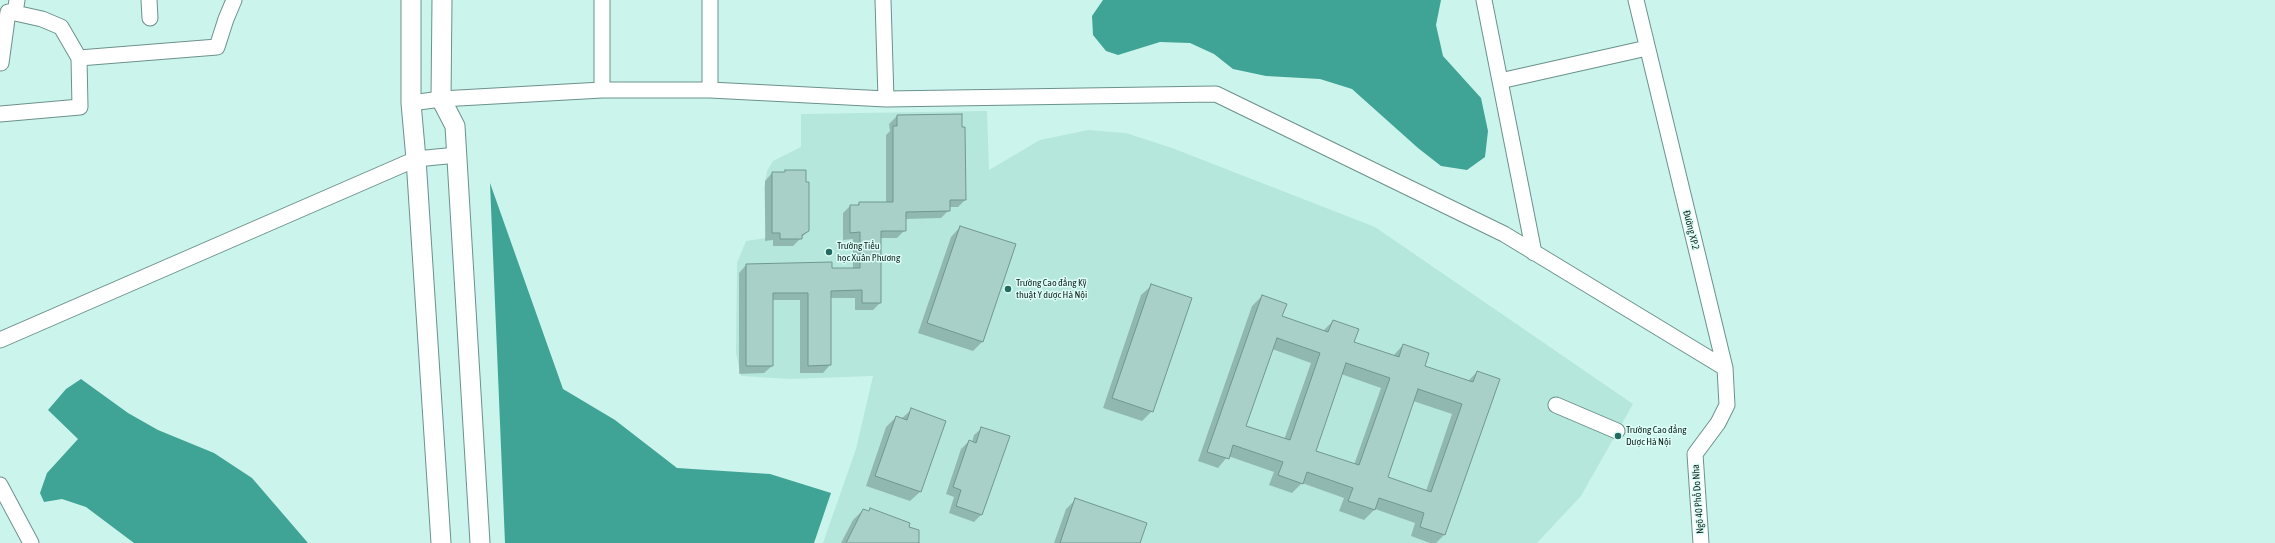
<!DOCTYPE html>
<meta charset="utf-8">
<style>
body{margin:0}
canvas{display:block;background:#cbf4ec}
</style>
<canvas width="2275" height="543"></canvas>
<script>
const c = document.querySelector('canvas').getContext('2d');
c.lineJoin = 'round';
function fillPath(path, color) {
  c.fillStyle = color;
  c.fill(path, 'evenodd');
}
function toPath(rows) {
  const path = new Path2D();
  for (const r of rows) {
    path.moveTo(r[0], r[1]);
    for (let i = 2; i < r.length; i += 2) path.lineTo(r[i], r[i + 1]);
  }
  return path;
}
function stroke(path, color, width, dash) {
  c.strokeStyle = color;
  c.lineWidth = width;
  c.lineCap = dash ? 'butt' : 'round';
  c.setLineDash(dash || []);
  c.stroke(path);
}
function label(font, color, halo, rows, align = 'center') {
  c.font = font + ' "Asap Condensed",sans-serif';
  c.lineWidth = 3;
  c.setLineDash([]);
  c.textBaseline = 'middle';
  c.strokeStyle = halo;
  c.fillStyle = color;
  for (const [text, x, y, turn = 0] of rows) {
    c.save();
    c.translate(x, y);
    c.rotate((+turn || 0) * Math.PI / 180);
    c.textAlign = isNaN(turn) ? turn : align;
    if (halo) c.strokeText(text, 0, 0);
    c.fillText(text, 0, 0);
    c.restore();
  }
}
const built = toPath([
 [987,111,989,170,1040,140,1088,130,1126,133,1172,148,1375,227,1633,404,1581,496,1537,543,823,543,856,449,873,376,790,379,741,376,736,353,737,263,746,241,766,238,764,188,767,171,773,161,801,147,801,114]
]);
const water = toPath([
 [1103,0,1441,0,1436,25,1443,56,1481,98,1488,131,1485,157,1467,170,1441,166,1418,148,1352,89,1320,79,1266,76,1233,69,1214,54,1190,43,1160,42,1118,55,1106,51,1093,35,1092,16],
 [490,183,563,389,615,420,677,468,770,474,831,493,814,543,505,543],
 [81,379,128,413,158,430,214,453,252,478,308,543,134,543,86,507,62,499,44,502,40,493,47,473,78,439,48,410,66,389]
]);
const shadow = toPath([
 [897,116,965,200,958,207,949,207,949,210,941,218,905,219,905,230,897,238,880,238,880,303,873,310,855,310,855,298,830,298,830,365,823,373,800,373,800,300,772,300,772,366,764,373,739,374,739,273,746,265,853,269,853,239,843,240,843,213,850,206,857,206,859,203,886,203,886,135,890,131,889,124],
 [772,173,808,231,793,246,773,246,773,240,765,241,765,181],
 [960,227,983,341,973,351,918,333,951,237],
 [1151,286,1152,411,1142,421,1103,408,1141,295],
 [1262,296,1281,316,1323,331,1333,321,1353,342,1393,356,1403,345,1423,366,1467,382,1477,372,1498,380,1444,535,1436,543,1430,543,1411,536,1415,523,1375,509,1364,520,1339,511,1344,498,1302,483,1292,493,1269,485,1274,472,1228,456,1218,468,1198,461,1252,306],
 [1272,349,1311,363,1284,440,1245,426],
 [1341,374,1381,388,1354,465,1315,451],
 [1413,401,1452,414,1426,491,1386,477],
 [911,410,920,492,910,501,866,486,886,427,896,417,901,419],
 [982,428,982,514,974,522,949,513,954,497,946,494,961,449,969,441,972,442,974,435],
 [1076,499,1139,543,1054,543,1066,509],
 [863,510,868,512,870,510,907,528,918,543,841,543,853,520]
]);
const building = toPath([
 [962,114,962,127,965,127,966,200,950,200,950,211,906,212,906,231,881,231,881,303,862,303,862,290,831,291,831,365,808,366,808,293,773,293,773,366,746,366,746,264,832,262,832,268,860,268,860,232,850,233,850,205,859,205,859,202,893,202,893,126,897,126,897,115,962,114],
 [785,170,806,170,806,182,809,182,809,231,802,235,802,239,780,239,780,233,772,233,772,172,785,172,785,170],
 [960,226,1016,244,983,342,927,323,960,226],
 [1151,284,1192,298,1153,412,1112,398,1151,284],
 [1262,295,1287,304,1282,316,1328,332,1333,320,1359,329,1354,342,1399,357,1403,344,1429,353,1425,366,1473,382,1477,371,1500,379,1445,535,1420,527,1424,513,1379,498,1375,510,1348,501,1353,488,1307,472,1303,484,1278,475,1283,462,1233,445,1229,459,1207,452,1262,295],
 [1277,338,1320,353,1290,440,1246,426,1277,338],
 [1346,363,1390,378,1359,465,1316,451,1346,363],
 [1418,389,1462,404,1431,492,1388,477,1418,389],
 [911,408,946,421,921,492,875,476,896,416,907,420,911,408],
 [981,427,1010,436,982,515,956,506,961,490,953,487,969,440,976,443,981,427],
 [1075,498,1147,523,1140,543,1060,543,1075,498],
 [870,508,910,523,909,527,919,530,919,543,846,543,863,509,869,511,870,508]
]);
const minor = toPath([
 [17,0,15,13,42,19,61,27,79,58],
 [149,0,150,18],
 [602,0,602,90],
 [883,0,886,99],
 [1484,0,1534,253],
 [1636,0,1725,368,1727,405,1718,423,1695,454,1701,543],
 [1,63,8,12,15,13],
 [1500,81,1647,48],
 [710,90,710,0],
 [411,103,441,99,602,90,710,90,886,99,1216,94,1504,234,1725,368],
 [0,114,80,107,79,58,217,47,226,19,234,0],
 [0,340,416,159,457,155],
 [1556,405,1617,431],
 [0,485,31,543]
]);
const tertiary = toPath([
 [411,0,411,103,416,159,441,543],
 [442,0,441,99,455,126,480,543]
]);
const markers = [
 [829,252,4,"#236a60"],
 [1008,289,4,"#236a60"],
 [1618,436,4,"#236a60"]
];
const streetNames = [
 ["Đường XP.2",1691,230,76],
 ["Ngõ 40 Phố Do Nha",1698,499,-94]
];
const poiNames = [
 ["Trường Tiểu",837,246],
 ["học Xuân Phương",837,258],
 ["Trường Cao đẳng Kỹ",1016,283],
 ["thuật Y dược Hà Nội",1016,295],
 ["Trường Cao đẳng",1626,430],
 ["Dược Hà Nội",1626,442]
];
fillPath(built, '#b5e7dd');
fillPath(water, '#3fa395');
fillPath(shadow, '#0003');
fillPath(building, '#a8d0c8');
stroke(building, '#719890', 1);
stroke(minor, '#6b928b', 17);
stroke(tertiary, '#6b928b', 21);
stroke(minor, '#fff', 15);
stroke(tertiary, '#fff', 19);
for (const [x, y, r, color] of markers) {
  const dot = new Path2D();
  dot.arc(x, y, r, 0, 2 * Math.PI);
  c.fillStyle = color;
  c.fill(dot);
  stroke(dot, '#defff8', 1.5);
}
label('10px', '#152421', '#defff8', streetNames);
label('10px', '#152421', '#defff8', poiNames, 'left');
</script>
